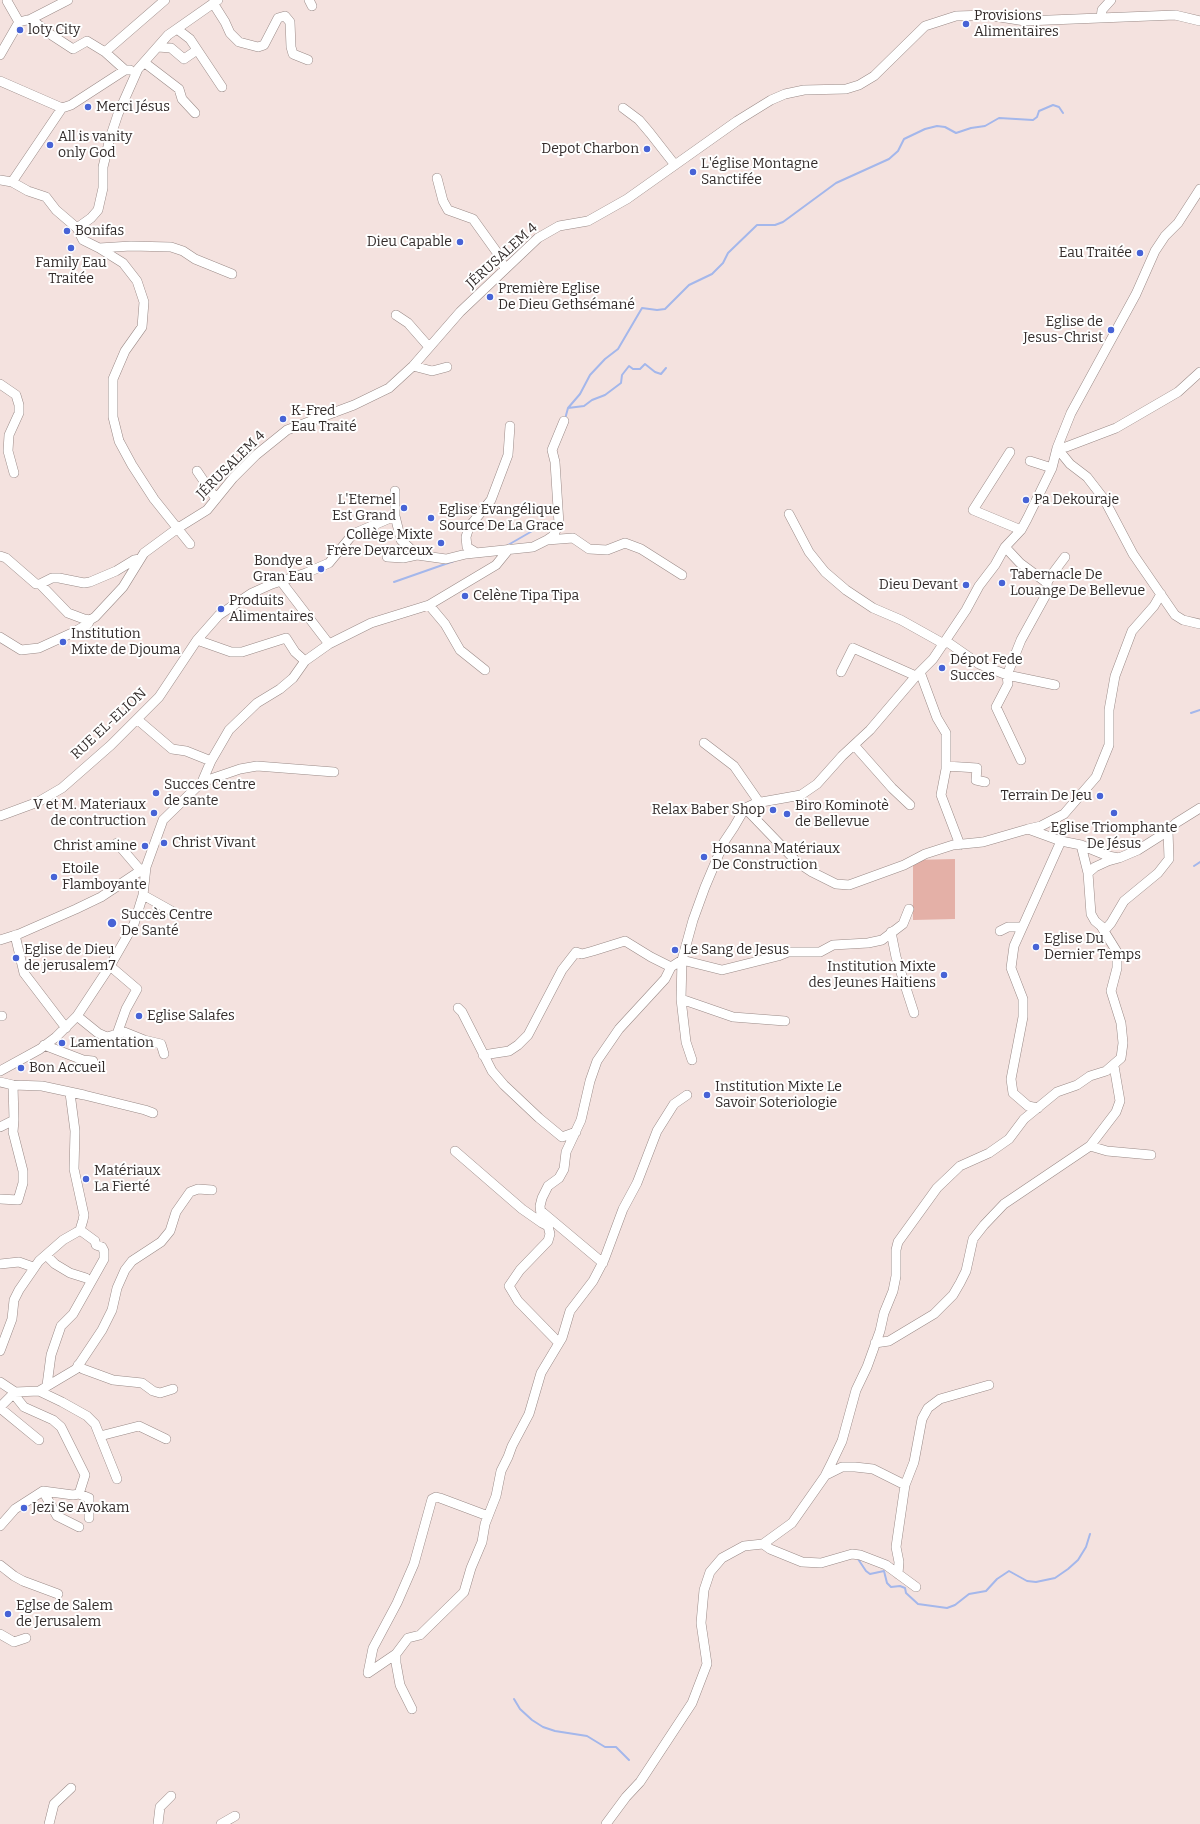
<!DOCTYPE html>
<meta charset="utf-8">
<style>
body{margin:0}
canvas{display:block;background:#f4e2df}
</style>
<canvas width="1200" height="1824"></canvas>
<script>
const c = document.querySelector('canvas').getContext('2d');
c.lineJoin = 'round';
function fillPath(path, color) {
  c.fillStyle = color;
  c.fill(path, 'evenodd');
}
function toPath(rows) {
  const path = new Path2D();
  for (const r of rows) {
    path.moveTo(r[0], r[1]);
    for (let i = 2; i < r.length; i += 2) path.lineTo(r[i], r[i + 1]);
  }
  return path;
}
function stroke(path, color, width, dash) {
  c.strokeStyle = color;
  c.lineWidth = width;
  c.lineCap = dash ? 'butt' : 'round';
  c.setLineDash(dash || []);
  c.stroke(path);
}
function label(font, color, halo, rows, align = 'center') {
  c.font = font + ' Bitter,serif';
  c.lineWidth = 4;
  c.setLineDash([]);
  c.textBaseline = 'middle';
  c.strokeStyle = halo;
  c.fillStyle = color;
  for (const [text, x, y, turn = 0] of rows) {
    c.save();
    c.translate(x, y);
    c.rotate((+turn || 0) * Math.PI / 180);
    c.textAlign = isNaN(turn) ? turn : align;
    if (halo) c.strokeText(text, 0, 0);
    c.fillText(text, 0, 0);
    c.restore();
  }
}
const green = toPath([
 [955,859,955,919,913,920,913,860]
]);
const stream = toPath([
 [568,408,584,406,592,400,605,395,621,383,622,375,629,366,633,369,640,369,645,364,655,372,661,374,666,368],
 [565,419,568,408,580,394,590,375,605,359,618,349,642,308,657,310,665,309,689,285,712,274,723,263,728,253,757,225,775,225,783,222,836,183,889,159,898,151,904,139,925,129,937,126,945,127,956,133,971,128,985,126,999,118,1033,120,1037,117,1039,111,1053,105,1059,107,1063,113],
 [508,545,534,530,553,527],
 [394,582,454,561],
 [1191,713,1200,710],
 [1194,866,1200,862],
 [858,1559,866,1571,870,1574,884,1571,887,1583,891,1587,900,1586,905,1588,906,1593,918,1604,947,1608,955,1605,969,1594,986,1591,997,1579,1009,1571,1027,1581,1036,1582,1055,1578,1068,1569,1078,1560,1086,1547,1090,1534],
 [514,1699,520,1709,532,1720,543,1727,555,1731,587,1736,605,1747,616,1747,629,1760]
]);
const minor = toPath([
 [309,0,312,6],
 [7,1,19,22],
 [213,3,225,22,230,33,239,42,258,47,264,45,278,18,285,16,290,22,291,47,293,54,308,60],
 [1101,18,1102,10,1111,0],
 [31,19,50,34,73,49,87,41,105,52,125,70,130,70],
 [177,29,190,39,222,87],
 [158,47,171,48,184,59,197,50],
 [105,52,165,0],
 [0,55,19,22,31,19,68,0],
 [145,63,179,89,182,99,195,113],
 [0,81,62,108],
 [623,108,639,120,650,133,675,165],
 [437,178,443,201,448,210,473,219,496,251,505,269],
 [0,180,12,182,28,191,46,197,56,210,77,228,83,240,99,248,131,246,171,247,183,251,195,259,232,274],
 [12,182,62,108,71,105,125,70],
 [77,228,91,218,98,210,103,188,103,167,110,138,118,114,138,69,168,35,218,0],
 [99,248,123,263,137,281,144,302,142,327,125,351,113,379,113,417,119,441,132,465,154,499,190,544],
 [396,315,408,323,429,347],
 [413,366,432,371,447,367],
 [0,384,16,395,19,405,19,413,9,435,8,451,14,473],
 [1057,448,1070,464,1087,477,1104,499,1133,554,1175,615,1183,620,1200,624],
 [1057,448,1066,447,1116,428,1178,392,1200,372],
 [1010,452,973,510,1021,530],
 [1030,461,1052,468],
 [197,471,216,499],
 [395,491,395,516,401,540,417,555,446,559,466,554,533,547,547,540,553,536,559,524,555,462,552,450,564,421],
 [789,514,809,552,825,572,846,590,873,608,901,620,944,644],
 [547,540,573,538,589,549,607,550,625,543,641,549,682,575],
 [1005,547,1020,563,1047,583,1048,591,1021,640,1007,675,1008,684,996,707,1021,760],
 [477,553,467,547,466,537,469,527,491,500,508,455,510,426],
 [0,556,6,558,36,584,40,584,68,613,84,619,90,620,95,617,123,587,144,553,178,528,207,510,233,478,256,455,287,430,354,405,389,388,413,366,460,312,538,238,559,226,588,221,627,199,737,121,771,100,785,94,804,90,846,89,859,85,874,76,925,26,956,16,987,15,1025,21,1175,15,1200,21],
 [387,557,403,558,417,555],
 [280,580,329,644],
 [1047,583,1050,577,1065,557],
 [40,584,52,578,59,578,84,583,90,582,116,571,134,560,140,559],
 [429,605,445,624,460,650,485,670],
 [0,637,21,650,39,648,74,632,88,624,90,620],
 [197,640,231,652,242,652,286,638,295,652,305,661],
 [946,641,979,664,1007,675,1055,685],
 [841,672,853,648,916,676],
 [920,672,937,718,946,733,946,769,941,795,960,845],
 [138,720,172,749,186,751,211,761],
 [704,743,734,766,759,802],
 [854,745,892,788,910,805],
 [946,766,977,768,976,780,985,782],
 [202,782,240,769,257,766,334,772],
 [745,808,797,862,812,872,836,884,849,885,904,865,925,854,953,845,983,842,1028,829,1061,841,1081,845,1108,856,1119,858],
 [0,816,38,802,62,788,111,745,159,697,197,640,219,615,252,593,272,584,306,573,329,563,353,534,395,516],
 [1028,829,1041,826,1064,814,1096,777,1109,745,1109,710,1115,676,1132,631,1154,606,1161,594],
 [117,843,141,871],
 [1081,845,1088,873],
 [143,895,177,914],
 [1000,931,1008,927,1022,927],
 [1104,931,1101,926,1095,921,1091,914,1088,873,1095,867,1108,861,1119,858,1138,850,1168,831],
 [891,932,896,957,914,1013],
 [15,935,24,973,66,1028],
 [0,940,19,934,76,909,101,897,146,867,163,820,202,782,211,761,229,730,257,703,280,689,293,678,305,661,329,644,371,623,429,605,496,565,509,549],
 [110,966,137,989,126,1009,117,1034],
 [681,999,733,1017,785,1021],
 [458,1008,462,1012,492,1071,504,1085,539,1118,562,1137,576,1132],
 [0,1016,2,1016],
 [77,1016,98,1033,107,1037,124,1032,144,1040,161,1044,164,1054],
 [44,1045,83,1060,93,1061],
 [483,1055,509,1051,518,1045,528,1035,562,970,576,952,582,954,593,951,625,941,651,957,671,967],
 [692,1060,686,1042,681,999,682,960,693,920,705,887,724,842,734,827,745,808,756,803,801,795,817,784,842,756,870,730,916,676,933,659,966,610,979,586,995,565,1005,547,1021,530,1027,519,1052,468,1057,448,1071,413,1136,294,1155,251,1165,236,1178,223,1200,189],
 [0,1071,40,1049,56,1037,77,1016,110,966,134,924,143,895,146,867],
 [0,1082,13,1085,42,1086,84,1095,145,1110,153,1113],
 [1038,1108,1028,1106,1013,1093,1011,1079,1023,1017,1023,999,1011,968,1014,946,1061,841],
 [0,1127,14,1120],
 [1090,1146,1107,1151,1151,1155],
 [455,1151,522,1209,542,1223],
 [0,1199,18,1200,23,1183,23,1171,13,1132,14,1120,13,1085],
 [541,1211,603,1263],
 [47,1256,55,1264,70,1273,86,1278],
 [0,1264,19,1262,33,1267],
 [559,1343,518,1301,509,1286,520,1270,548,1241,550,1234,548,1226,542,1223,540,1206,542,1198,548,1186,559,1178,564,1169,566,1152,581,1120,590,1081,597,1061,619,1029,665,979,671,967,682,960,722,970,778,956,788,952,820,952,833,945,868,943,882,940,903,924,909,909],
 [875,1343,889,1341,934,1314,953,1295,960,1283,966,1271,973,1239,984,1225,1004,1204,1090,1146,1116,1112,1120,1101,1114,1066],
 [0,1351,12,1319,14,1300,19,1290,39,1261,63,1240,77,1232,80,1230,83,1220,84,1215,74,1169,75,1131,70,1093],
 [78,1365,83,1369,113,1380,142,1383,153,1391,160,1393,173,1389],
 [0,1382,15,1392,39,1391,76,1369,102,1330,112,1310,117,1288,125,1270,132,1261,161,1242,170,1231,176,1212,190,1192,198,1189,212,1190],
 [47,1385,51,1355,61,1326,73,1314,104,1259,104,1251,102,1247,96,1245,95,1241,80,1230],
 [39,1391,62,1402,87,1416,95,1424,117,1479],
 [0,1407,15,1392],
 [0,1408,39,1440],
 [100,1436,139,1426,166,1439],
 [826,1475,842,1467,855,1467,873,1469,905,1485,896,1547,899,1562,898,1574],
 [905,1485,914,1462,922,1419,928,1408,940,1399,989,1385],
 [43,1491,57,1516,79,1527],
 [79,1494,89,1498,89,1518],
 [0,1526,15,1509,43,1491,73,1495,79,1494,85,1475,61,1427,53,1420,24,1407,16,1397,15,1392],
 [763,1544,770,1549,802,1562,821,1563,852,1554,860,1555,886,1565,916,1587],
 [0,1565,14,1576,23,1581,58,1594],
 [0,1634,14,1642,26,1638],
 [396,1654,396,1663,400,1685,412,1709],
 [368,1673,396,1654,408,1638,420,1635,464,1592,471,1568,482,1542,485,1524,496,1496,501,1471,508,1457,512,1446,529,1414,541,1373,562,1338,570,1311,593,1281,604,1260,623,1209,637,1183,657,1131,674,1104,687,1095],
 [368,1673,373,1648,397,1603,414,1564,432,1499,436,1497,440,1498,488,1516],
 [49,1824,54,1804,71,1788],
 [158,1824,160,1807,171,1796],
 [221,1824,235,1816],
 [606,1824,626,1797,640,1782,692,1703,707,1664,701,1623,704,1590,710,1572,722,1558,744,1546,763,1544,792,1523,825,1476,832,1462,842,1441,856,1390,867,1367,880,1331,884,1313,893,1291,896,1276,896,1250,898,1242,937,1188,960,1166,989,1153,1009,1139,1024,1119,1057,1092,1077,1085,1090,1076,1106,1071,1121,1058,1123,1043,1121,1023,1111,991,1117,968,1117,952,1104,931,1111,923,1124,901,1158,873,1169,859,1168,831,1176,823,1200,808]
]);
const markers = [
 [966,24,4,"#4763d6"],
 [20,30,4,"#4763d6"],
 [88,107,4,"#4763d6"],
 [50,145,4,"#4763d6"],
 [647,149,4,"#4763d6"],
 [693,172,4,"#4763d6"],
 [67,231,4,"#4763d6"],
 [460,242,4,"#4763d6"],
 [71,248,4,"#4763d6"],
 [1140,253,4,"#4763d6"],
 [490,297,4,"#4763d6"],
 [1111,330,4,"#4763d6"],
 [283,419,4,"#4763d6"],
 [1026,500,4,"#4763d6"],
 [404,508,4,"#4763d6"],
 [431,518,4,"#4763d6"],
 [441,543,4,"#4763d6"],
 [321,569,4,"#4763d6"],
 [1002,583,4,"#4763d6"],
 [966,585,4,"#4763d6"],
 [465,596,4,"#4763d6"],
 [221,609,4,"#4763d6"],
 [63,642,4,"#4763d6"],
 [942,668,4,"#4763d6"],
 [156,793,4,"#4763d6"],
 [1100,796,4,"#4763d6"],
 [773,810,4,"#4763d6"],
 [154,813,4,"#4763d6"],
 [1114,813,4,"#4763d6"],
 [787,814,4,"#4763d6"],
 [164,843,4,"#4763d6"],
 [145,846,4,"#4763d6"],
 [704,857,4,"#4763d6"],
 [54,877,4,"#4763d6"],
 [112,923,5,"#4763d6"],
 [1036,947,4,"#4763d6"],
 [675,950,4,"#4763d6"],
 [16,958,4,"#4763d6"],
 [944,975,4,"#4763d6"],
 [139,1016,4,"#4763d6"],
 [62,1043,4,"#4763d6"],
 [21,1068,4,"#4763d6"],
 [707,1095,4,"#4763d6"],
 [86,1179,4,"#4763d6"],
 [24,1508,4,"#4763d6"],
 [8,1614,4,"#4763d6"]
];
const poiNames = [
 ["Provisions",974,16],
 ["Alimentaires",974,32],
 ["loty City",28,30],
 ["Merci Jésus",96,107],
 ["All is vanity",58,137],
 ["only God",58,153],
 ["Depot Charbon",639,149,"right"],
 ["L'église Montagne",701,164],
 ["Sanctifée",701,180],
 ["Bonifas",75,231],
 ["Dieu Capable",452,242,"right"],
 ["Eau Traitée",1132,253,"right"],
 ["Family Eau",71,263,"center"],
 ["Traitée",71,279,"center"],
 ["Première Eglise",498,289],
 ["De Dieu Gethsémané",498,305],
 ["Eglise de",1103,322,"right"],
 ["Jesus-Christ",1103,338,"right"],
 ["K-Fred",291,411],
 ["Eau Traité",291,427],
 ["L'Eternel",396,500,"right"],
 ["Est Grand",396,516,"right"],
 ["Pa Dekouraje",1034,500],
 ["Eglise Evangélique",439,510],
 ["Source De La Grace",439,526],
 ["Collège Mixte",433,535,"right"],
 ["Frère Devarceux",433,551,"right"],
 ["Bondye a",313,561,"right"],
 ["Gran Eau",313,577,"right"],
 ["Tabernacle De",1010,575],
 ["Louange De Bellevue",1010,591],
 ["Dieu Devant",958,585,"right"],
 ["Celène Tipa Tipa",473,596],
 ["Produits",229,601],
 ["Alimentaires",229,617],
 ["Institution",71,634],
 ["Mixte de Djouma",71,650],
 ["Dépot Fede",950,660],
 ["Succes",950,676],
 ["Succes Centre",164,785],
 ["de sante",164,801],
 ["Terrain De Jeu",1092,796,"right"],
 ["V et M. Materiaux",146,805,"right"],
 ["de contruction",146,821,"right"],
 ["Biro Kominotè",795,806],
 ["de Bellevue",795,822],
 ["Relax Baber Shop",765,810,"right"],
 ["Eglise Triomphante",1114,828,"center"],
 ["De Jésus",1114,844,"center"],
 ["Christ Vivant",172,843],
 ["Christ amine",137,846,"right"],
 ["Hosanna Matériaux",712,849],
 ["De Construction",712,865],
 ["Etoile",62,869],
 ["Flamboyante",62,885],
 ["Succès Centre",121,915],
 ["De Santé",121,931],
 ["Eglise Du",1044,939],
 ["Dernier Temps",1044,955],
 ["Eglise de Dieu",24,950],
 ["de jerusalem7",24,966],
 ["Le Sang de Jesus",683,950],
 ["Institution Mixte",936,967,"right"],
 ["des Jeunes Haitiens",936,983,"right"],
 ["Eglise Salafes",147,1016],
 ["Lamentation",70,1043],
 ["Bon Accueil",29,1068],
 ["Institution Mixte Le",715,1087],
 ["Savoir Soteriologie",715,1103],
 ["Matériaux",94,1171],
 ["La Fierté",94,1187],
 ["Jezi Se Avokam",32,1508],
 ["Eglse de Salem",16,1606],
 ["de Jerusalem",16,1622]
];
const streetNames = [
 ["JÉRUSALEM 4",502,256,-42],
 ["JÉRUSALEM 4",231,465,-45],
 ["RUE EL-ELION",109,724,-43]
];
fillPath(green, '#e4b0a7');
stroke(stream, '#a4b7eb', 2);
stroke(minor, '#9a8a87', 10);
stroke(minor, '#fff', 9);
for (const [x, y, r, color] of markers) {
  const dot = new Path2D();
  dot.arc(x, y, r, 0, 2 * Math.PI);
  c.fillStyle = color;
  c.fill(dot);
  stroke(dot, '#fff', 1.5);
}
label('14px', '#332c2b', '#fff', poiNames, 'left');
label('14px', '#332c2b', '#fff', streetNames);
</script>
